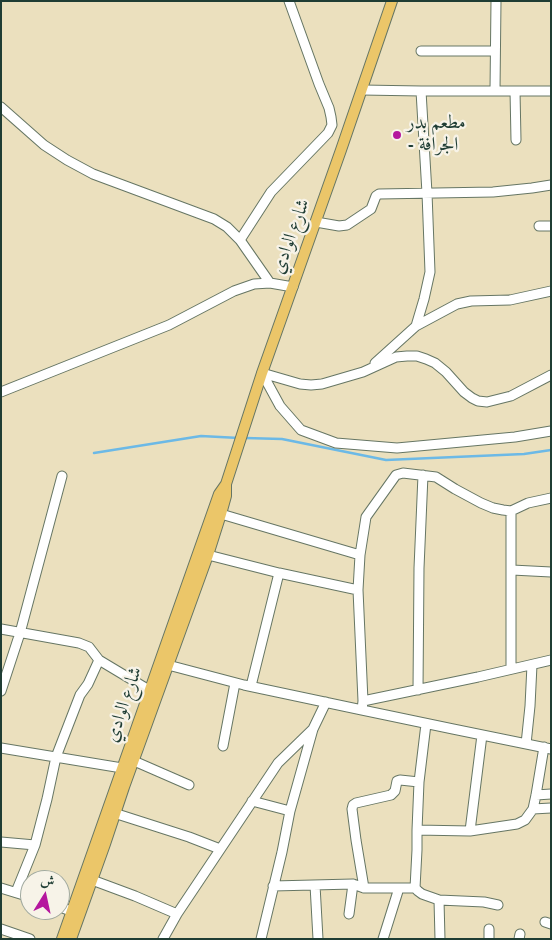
<!DOCTYPE html>
<meta charset="utf-8">
<style>
body{margin:0}
#map{position:relative;width:552px;height:940px;overflow:hidden;background:#ebe0be;font-family:"IM FELL DW Pica",Amiri,serif}
canvas{display:block}
.frame{position:absolute;inset:0;border:2px solid #1f3d34;pointer-events:none}
.north{position:absolute;left:20px;top:870px;width:50px;height:50px;box-sizing:border-box;background:#f7f3e8;border:1px solid #a1aaa0;border-radius:50%;rotate:10deg;font-size:14px;font-weight:700;line-height:20px;text-align:center;color:#1f3d34}
.north::after{content:'';display:block;margin:auto;width:18px;height:22px;background:#b5179e;clip-path:polygon(50% 0,100% 100%,50% 72%,0 100%)}
</style>
<div id="map">
<canvas width="552" height="940"></canvas>
<div class="frame"></div>
<div class="north">ش</div>
</div>
<script>
const c = document.querySelector('canvas').getContext('2d');
c.lineJoin = 'round';
function toPath(rows) {
  const path = new Path2D();
  for (const r of rows) {
    path.moveTo(r[0], r[1]);
    for (let i = 2; i < r.length; i += 2) path.lineTo(r[i], r[i + 1]);
  }
  return path;
}
function stroke(path, color, width, dash) {
  c.strokeStyle = color;
  c.lineWidth = width;
  c.lineCap = dash ? 'butt' : 'round';
  c.setLineDash(dash || []);
  c.stroke(path);
}
function label(font, color, halo, rows, align = 'center') {
  c.font = font + ' "IM FELL DW Pica",Amiri,serif';
  c.lineWidth = 4.5;
  c.setLineDash([]);
  c.textBaseline = 'middle';
  c.strokeStyle = halo;
  c.fillStyle = color;
  for (const [text, x, y, turn = 0] of rows) {
    c.save();
    c.translate(x, y);
    c.rotate((+turn || 0) * Math.PI / 180);
    c.textAlign = isNaN(turn) ? turn : align;
    if (halo) c.strokeText(text, 0, 0);
    c.fillText(text, 0, 0);
    c.restore();
  }
}
const stream = toPath([
 [245,438,282,439,386,460,524,454,551,450],
 [94,453,201,436,239,438]
]);
const minor = toPath([
 [421,51,495,51],
 [362,90,421,91,551,91],
 [495,90,496,1],
 [515,91,516,140],
 [1,107,44,145,67,160,93,174,214,219,227,227,240,240,270,283],
 [316,222,339,226,347,225,371,209,376,196,379,194,493,192,532,188,551,185],
 [539,226,551,226],
 [240,240,271,192,328,133,332,125,331,117,329,108,319,84,289,1],
 [416,326,424,299,430,272,427,193,421,91],
 [375,363,416,326,457,304,471,301,510,300,551,291],
 [262,373,280,406,301,430,336,443,397,448,515,437,551,431],
 [262,373,300,384,311,385,322,384,363,372,396,357,407,356,417,356,426,359,435,363,446,372,464,392,472,398,478,401,487,402,511,396,551,375],
 [1,392,169,325,234,291,254,284,270,283,293,287],
 [511,511,511,669],
 [221,514,360,555],
 [208,555,279,573,358,590],
 [512,570,551,572],
 [1,629,79,643,89,647,99,660,149,690],
 [168,665,244,685,362,710,363,701,478,677,551,660],
 [251,686,279,573],
 [418,690,419,568,423,475],
 [1,691,20,633,62,476],
 [363,701,358,590,360,555,366,517,396,475,403,473,436,477,455,489,481,503,493,508,503,510,511,511,528,503,551,498],
 [362,710,453,729,551,749],
 [526,744,530,706,532,665],
 [223,746,235,683],
 [1,748,122,768],
 [134,761,189,785],
 [536,795,551,794],
 [252,801,290,811],
 [533,809,536,795,544,747],
 [114,813,189,837,220,849],
 [417,830,470,831,517,824,525,820,533,809,551,808],
 [470,831,482,735],
 [1,842,35,845],
 [92,880,135,896,177,914],
 [315,885,318,939],
 [273,886,353,884,364,888,415,888,418,891,422,894,439,900,484,902,498,905],
 [1,888,30,897],
 [364,888,356,840,352,809,353,805,356,803,391,795,395,791,397,781,400,780,419,782],
 [415,888,417,850,417,830,419,782,426,724],
 [16,892,35,845,47,799,56,757,80,695,88,684,99,660],
 [439,900,440,939],
 [60,907,71,911],
 [349,914,353,884],
 [545,922,551,924],
 [1,929,30,939],
 [489,929,489,939],
 [163,939,177,914,278,763,313,729],
 [261,939,282,852,290,811,313,729,326,702],
 [383,939,399,888],
 [519,939,520,934]
]);
const major = toPath([
 [62,939,219,494,226,484],
 [71,939,105,844,124,787,208,555,221,514,226,496,226,484,262,373,341,150,392,1]
]);
const markers = [
 [397,135,5,"#b5179e"]
];
const poiNames = [
 ["مطعم بدر",407,124],
 ["- الجرافة",407,146]
];
const streetNames = [
 ["شارع الوادي",292,237,-70],
 ["شارع الوادي",125,705,-71]
];
stroke(stream, '#6cb9e6', 2.5);
stroke(minor, '#667664', 11);
stroke(major, '#667664', 12);
stroke(minor, '#fff', 9);
stroke(major, '#ebc669', 10);
for (const [x, y, r, color] of markers) {
  const dot = new Path2D();
  dot.arc(x, y, r, 0, 2 * Math.PI);
  c.fillStyle = color;
  c.fill(dot);
  stroke(dot, '#f7f3e8', 2);
}
label('19px', '#1f3d34', '#f7f3e8', poiNames, 'left');
label('19px', '#1f3d34', '#f7f3e8', streetNames);
</script>
